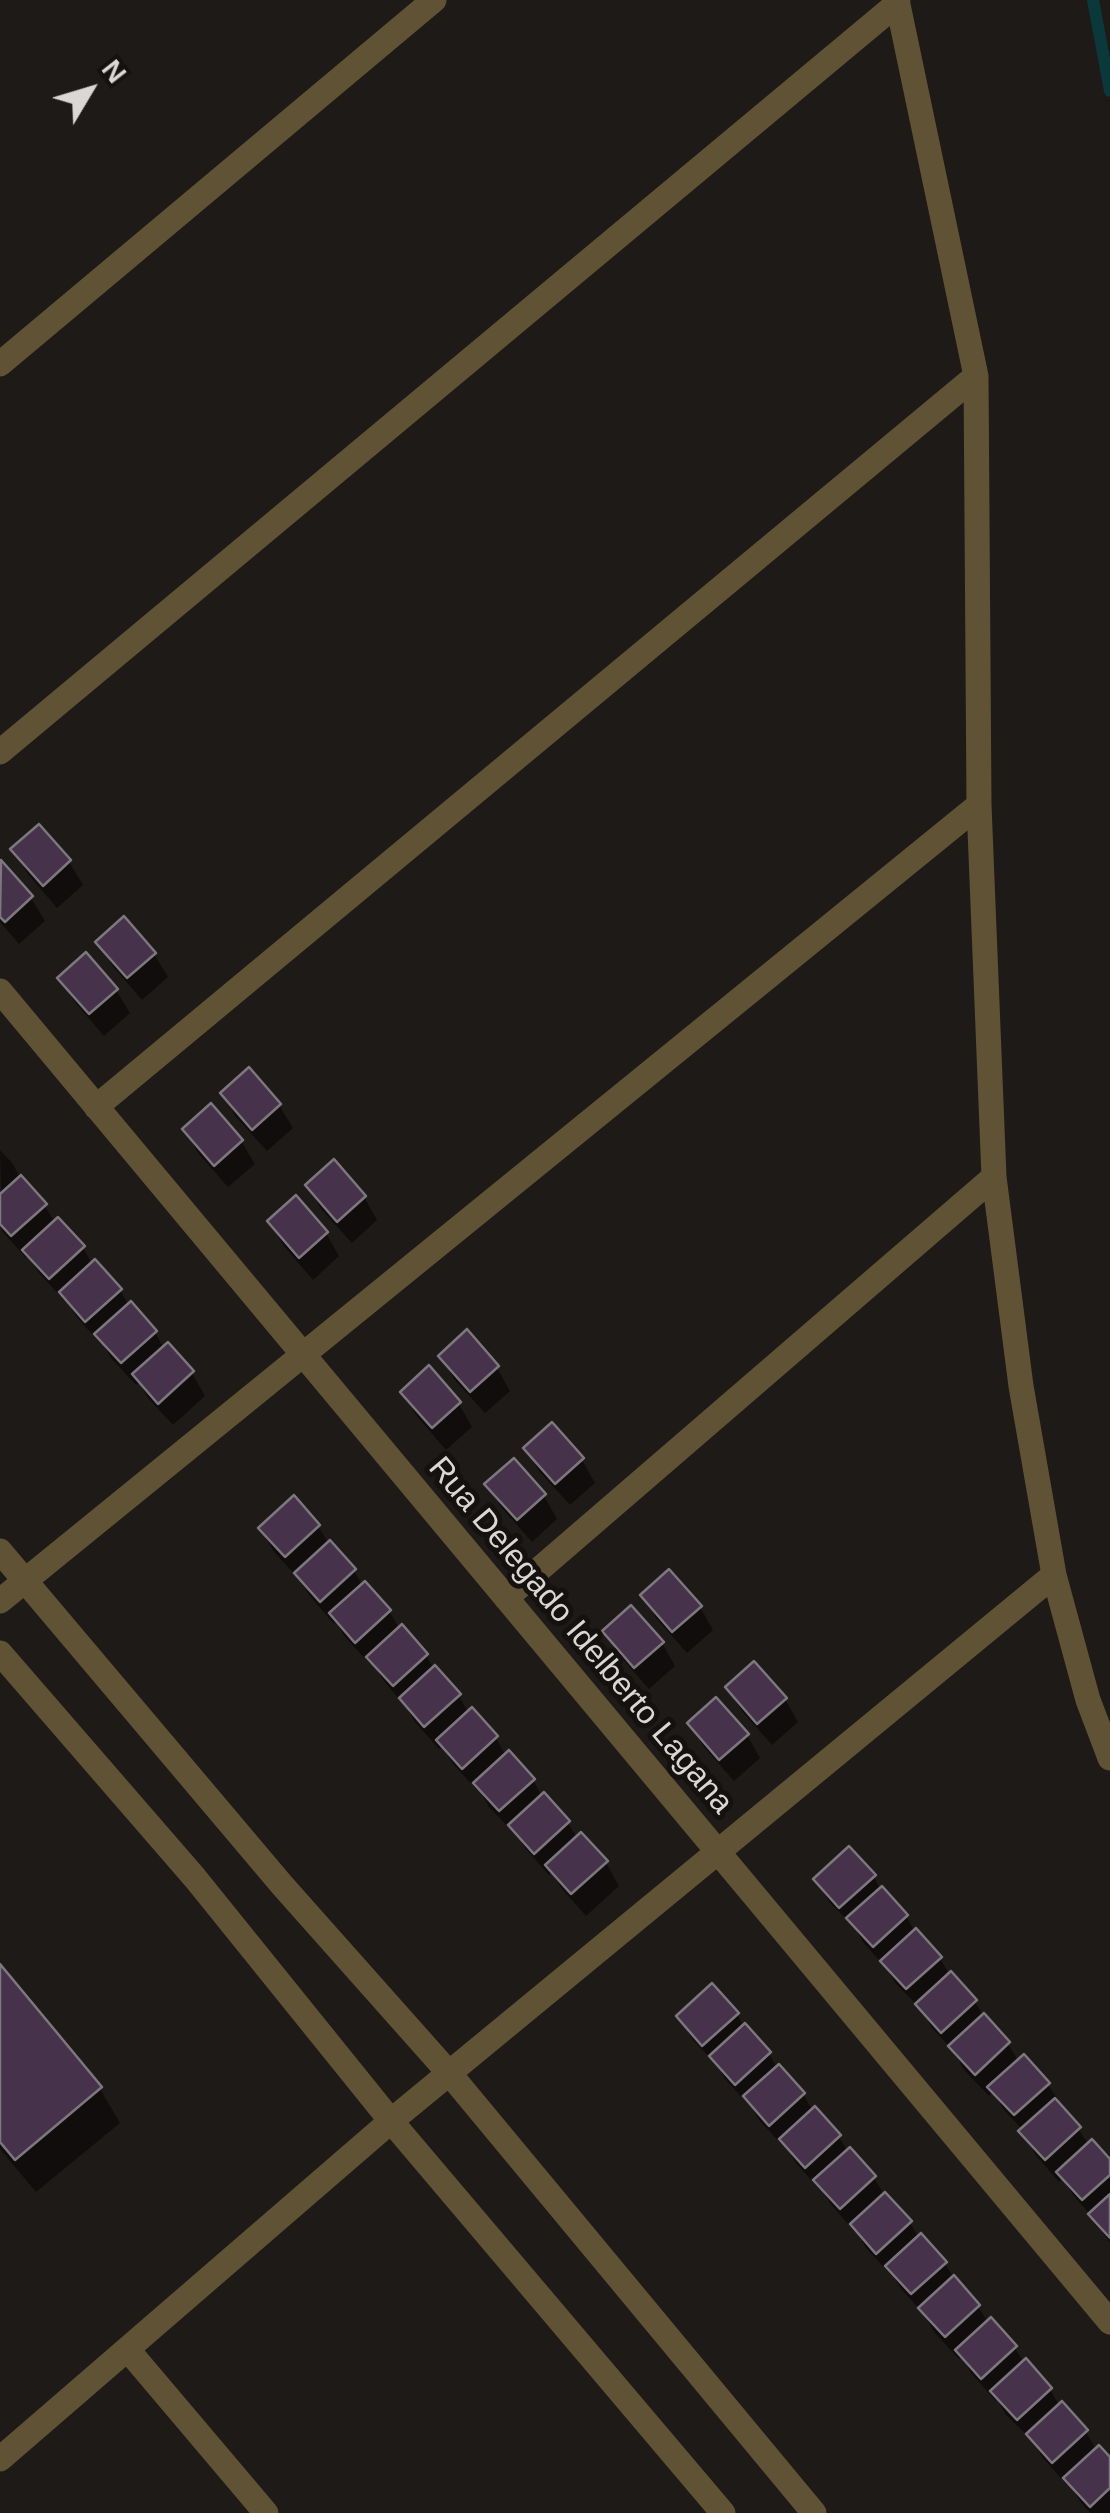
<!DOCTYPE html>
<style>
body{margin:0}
#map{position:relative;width:1110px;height:2513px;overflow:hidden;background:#1e1a17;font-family:Arial,sans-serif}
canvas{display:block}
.north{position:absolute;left:40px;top:40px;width:100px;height:100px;-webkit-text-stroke:8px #15110e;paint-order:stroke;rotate:52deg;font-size:28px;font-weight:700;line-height:40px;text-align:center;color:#dad7d5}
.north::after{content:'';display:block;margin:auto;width:35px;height:45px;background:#dad7d5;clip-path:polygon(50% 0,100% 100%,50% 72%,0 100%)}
</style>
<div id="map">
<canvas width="1110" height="2513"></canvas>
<div class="north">N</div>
</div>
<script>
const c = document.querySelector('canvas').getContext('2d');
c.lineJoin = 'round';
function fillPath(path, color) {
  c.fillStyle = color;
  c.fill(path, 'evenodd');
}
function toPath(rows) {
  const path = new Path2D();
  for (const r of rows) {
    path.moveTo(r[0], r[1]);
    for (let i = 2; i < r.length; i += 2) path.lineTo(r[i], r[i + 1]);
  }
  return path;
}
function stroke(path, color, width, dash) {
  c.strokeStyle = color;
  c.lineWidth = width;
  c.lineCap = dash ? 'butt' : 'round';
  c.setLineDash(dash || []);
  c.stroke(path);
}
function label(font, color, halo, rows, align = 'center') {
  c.font = font + ' Arial,sans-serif';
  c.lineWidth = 10;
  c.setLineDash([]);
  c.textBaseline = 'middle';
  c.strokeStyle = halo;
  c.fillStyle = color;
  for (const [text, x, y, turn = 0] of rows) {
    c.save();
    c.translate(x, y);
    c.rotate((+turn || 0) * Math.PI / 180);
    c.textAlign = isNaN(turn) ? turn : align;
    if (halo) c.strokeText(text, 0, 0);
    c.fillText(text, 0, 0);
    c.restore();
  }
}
const shadow = toPath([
 [39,827,69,862,83,885,57,908,27,873,14,850],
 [1,863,31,898,45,921,19,944,0,922],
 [98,942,154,954,168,977,142,1000,112,965],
 [60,978,116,990,130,1013,104,1036,74,1001],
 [223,1094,279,1105,293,1128,267,1151,236,1117],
 [185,1130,241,1141,255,1164,228,1187,198,1153],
 [0,1150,13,1164,21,1180,45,1206,55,1223,83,1248,93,1265,120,1290,129,1306,155,1332,164,1349,192,1373,205,1396,173,1425,148,1398,139,1382,136,1385,111,1358,102,1342,100,1343,76,1316,66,1299,64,1300,39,1273,28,1255,26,1258,2,1231],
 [308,1186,364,1197,377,1220,352,1243,321,1209],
 [270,1222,326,1233,339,1256,313,1280,283,1245],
 [441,1356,497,1368,510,1391,485,1413,454,1379],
 [403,1392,459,1404,472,1427,446,1450,416,1415],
 [526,1448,582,1460,595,1483,570,1505,539,1471],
 [488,1484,544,1496,557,1519,532,1542,501,1507],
 [318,1526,329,1544,354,1571,363,1586,389,1611,400,1630,426,1655,433,1668,459,1696,469,1714,496,1738,506,1756,533,1780,542,1797,544,1796,568,1823,578,1839,606,1863,619,1886,586,1916,562,1889,552,1872,549,1875,525,1848,515,1831,514,1833,489,1807,479,1789,477,1790,453,1764,442,1746,439,1749,415,1722,406,1707,383,1680,372,1662,370,1664,345,1637,336,1622,334,1624,310,1596,300,1580,274,1552,261,1529],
 [643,1595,700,1607,713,1630,687,1653,656,1618],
 [605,1631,662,1643,675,1666,649,1689,618,1654],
 [728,1688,785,1699,798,1722,772,1745,742,1711],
 [690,1724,747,1735,760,1758,734,1781,704,1747],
 [874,1877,881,1890,906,1916,915,1932,940,1958,950,1976,975,2002,984,2017,1008,2044,1019,2062,1048,2085,1089,2145,1110,2163,1110,2243,1094,2219,1073,2195,1063,2178,1059,2182,1035,2154,1023,2130,1004,2110,993,2092,989,2096,964,2070,956,2054,932,2028,922,2010,896,1984,887,1969,863,1942,855,1928,830,1903,816,1880],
 [0,1968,100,2089,120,2123,36,2192,0,2149],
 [737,2014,744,2027,769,2054,778,2069,803,2094,813,2111,815,2110,839,2137,848,2152,874,2178,885,2196,910,2223,919,2238,945,2263,954,2279,978,2306,988,2323,991,2320,1015,2348,1024,2363,1050,2389,1060,2407,1062,2405,1086,2432,1097,2451,1110,2461,1110,2513,1090,2513,1080,2501,1069,2483,1067,2485,1043,2458,1033,2441,1006,2415,997,2399,996,2401,971,2373,962,2357,959,2359,934,2332,924,2314,901,2289,892,2274,891,2275,866,2248,856,2229,854,2231,830,2203,821,2188,820,2190,795,2162,786,2146,784,2147,759,2120,751,2105,750,2106,725,2079,718,2066,693,2040,679,2017]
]);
const stream = toPath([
 [1093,0,1110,91]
]);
const building = toPath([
 [39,824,71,860,43,886,10,849,39,824],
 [1,860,33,896,5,922,0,917,1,860],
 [124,916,156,953,127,978,95,942,124,916],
 [86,952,118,989,89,1014,57,978,86,952],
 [249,1067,281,1104,252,1130,220,1093,249,1067],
 [211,1103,243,1140,214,1166,182,1129,211,1103],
 [334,1159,366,1196,337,1222,305,1185,334,1159],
 [21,1175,47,1204,11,1236,0,1224,0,1194,21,1175],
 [296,1195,328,1232,299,1258,267,1221,296,1195],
 [58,1217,85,1246,49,1279,22,1250,58,1217],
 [95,1259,122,1289,85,1322,59,1292,95,1259],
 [131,1301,157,1331,121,1363,94,1334,131,1301],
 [467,1329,499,1366,470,1392,438,1356,467,1329],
 [168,1342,194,1371,158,1404,132,1374,168,1342],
 [429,1365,461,1402,432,1428,400,1392,429,1365],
 [552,1422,584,1458,555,1484,523,1448,552,1422],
 [514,1458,546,1494,517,1520,484,1484,514,1458],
 [294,1495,320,1525,285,1557,258,1528,294,1495],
 [330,1540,356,1569,320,1602,294,1573,330,1540],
 [669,1569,702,1606,672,1632,640,1595,669,1569],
 [365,1581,391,1610,355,1643,329,1613,365,1581],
 [631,1605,664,1642,634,1668,602,1631,631,1605],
 [402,1624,428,1654,393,1686,366,1657,402,1624],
 [754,1661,787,1698,757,1724,725,1687,754,1661],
 [435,1665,461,1694,424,1727,399,1698,435,1665],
 [716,1697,749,1734,719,1760,687,1723,716,1697],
 [472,1707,498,1736,462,1769,436,1740,472,1707],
 [509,1750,535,1779,499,1811,473,1783,509,1750],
 [544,1792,570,1821,534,1854,508,1825,544,1792],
 [581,1832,608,1861,571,1894,545,1865,581,1832],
 [849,1846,876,1875,839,1908,813,1879,849,1846],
 [882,1886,908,1915,873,1947,846,1918,882,1886],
 [916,1928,942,1957,906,1989,880,1961,916,1928],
 [0,1964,102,2087,15,2160,0,2142,0,1964],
 [951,1971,977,2000,941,2033,915,2004,951,1971],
 [712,1983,739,2013,702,2046,676,2016,712,1983],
 [984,2013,1010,2042,975,2075,948,2046,984,2013],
 [745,2023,771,2052,735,2085,709,2056,745,2023],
 [1024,2054,1050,2083,1014,2115,987,2087,1024,2054],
 [779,2064,805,2093,769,2126,743,2096,779,2064],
 [1055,2098,1081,2127,1045,2160,1018,2131,1055,2098],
 [815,2106,841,2135,805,2168,779,2139,815,2106],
 [1092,2139,1110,2159,1110,2175,1082,2200,1056,2172,1092,2139],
 [850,2147,876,2176,840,2209,813,2180,850,2147],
 [885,2192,912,2221,876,2254,850,2224,885,2192],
 [1110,2194,1110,2238,1088,2214,1110,2194],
 [921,2233,947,2262,911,2294,885,2266,921,2233],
 [954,2275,980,2305,945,2337,918,2308,954,2275],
 [991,2317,1017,2346,981,2379,955,2350,991,2317],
 [1026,2358,1052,2388,1017,2420,990,2391,1026,2358],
 [1062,2401,1088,2430,1052,2463,1026,2434,1062,2401],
 [1099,2445,1110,2457,1110,2488,1090,2507,1063,2478,1099,2445]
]);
const minor = toPath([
 [897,0,976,376,979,805,994,1177,1021,1386,1054,1575,1088,1700,1110,1758],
 [0,364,434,0],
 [0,752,898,3],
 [0,991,1110,2322],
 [96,1107,976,376],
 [0,1551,282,1885,449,2073,814,2513],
 [506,1598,994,1177],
 [0,1601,979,805],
 [0,1653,195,1878,391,2121,723,2513],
 [128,2350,266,2513],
 [0,2459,391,2121,1054,1575]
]);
const streetNames = [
 ["Rua Delegado Idelberto Lagana",580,1636,50]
];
fillPath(shadow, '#0007');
stroke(stream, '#0b383b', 12);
fillPath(building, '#46334b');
stroke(building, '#7c787d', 2.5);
stroke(minor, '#605335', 25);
label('32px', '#dad7d5', '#15110e', streetNames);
</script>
